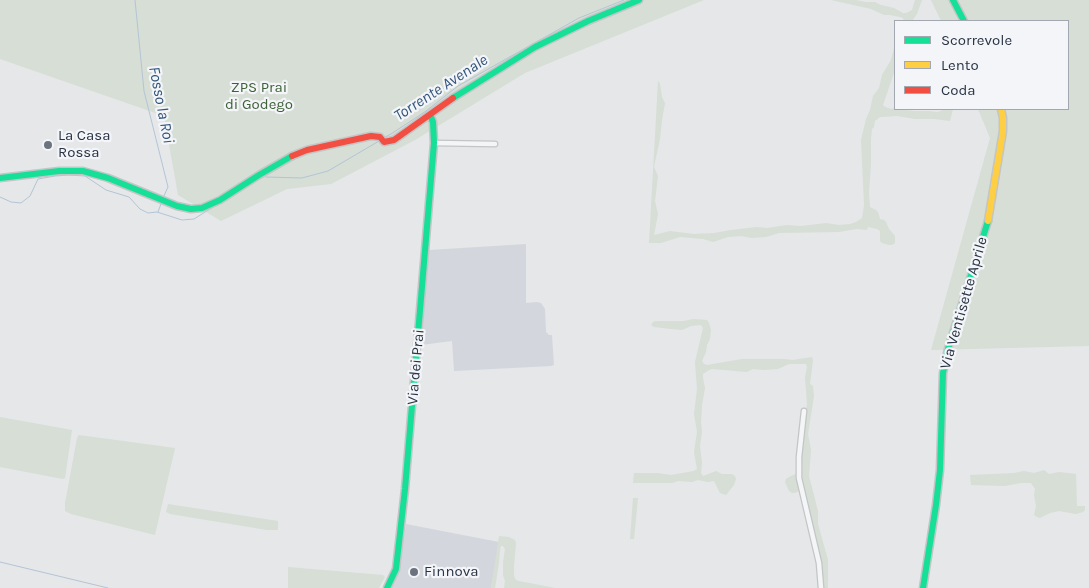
<!DOCTYPE html>
<style>
body{margin:0}
#map{position:relative;width:1089px;height:588px;overflow:hidden;background:#e5e7e9;font-family:Karla,sans-serif}
canvas{display:block}
.legend{position:absolute;left:894px;top:20px;width:175px;height:90px;box-sizing:border-box;background:#f3f5f8;border:1px solid #a3a8b0;margin:0;padding:6px 9px;list-style:none;font-size:15px;color:#2a3444}
.legend li{display:flex;align-items:center;gap:10px;height:25px}
.legend b{width:25px;border:1px solid #a3a8b0}
</style>
<div id="map">
<canvas width="1089" height="588"></canvas>
<ul class="legend">
<li><b style="height:6px;background:#16e098"></b>Scorrevole</li>
<li><b style="height:6px;background:#ffcf43"></b>Lento</li>
<li><b style="height:6px;background:#f24e42"></b>Coda</li>
</ul>
</div>
<script>
const c = document.querySelector('canvas').getContext('2d');
c.lineJoin = 'round';
function fillPath(path, color) {
  c.fillStyle = color;
  c.fill(path, 'evenodd');
}
function toPath(rows) {
  const path = new Path2D();
  for (const r of rows) {
    path.moveTo(r[0], r[1]);
    for (let i = 2; i < r.length; i += 2) path.lineTo(r[i], r[i + 1]);
  }
  return path;
}
function stroke(path, color, width, dash) {
  c.strokeStyle = color;
  c.lineWidth = width;
  c.lineCap = dash ? 'butt' : 'round';
  c.setLineDash(dash || []);
  c.stroke(path);
}
function label(font, color, halo, rows, align = 'center') {
  c.font = font + ' Karla,sans-serif';
  c.lineWidth = 4.5;
  c.setLineDash([]);
  c.textBaseline = 'middle';
  c.strokeStyle = halo;
  c.fillStyle = color;
  for (const [text, x, y, turn = 0] of rows) {
    c.save();
    c.translate(x, y);
    c.rotate((+turn || 0) * Math.PI / 180);
    c.textAlign = isNaN(turn) ? turn : align;
    if (halo) c.strokeText(text, 0, 0);
    c.fillText(text, 0, 0);
    c.restore();
  }
}
const built = toPath([
 [526,244,526,303,537,302,541,303,545,309,546,332,549,335,552,335,554,365,551,366,454,371,452,341,421,345,429,250],
 [406,524,499,542,491,588,390,588,397,574]
]);
const green = toPath([
 [0,0,704,0,525,73,415,140,331,184,287,189,221,221,178,195,164,116,0,59],
 [831,0,856,0,865,2,875,2,881,5,894,8,903,13,906,13,912,10,915,0,922,0,917,14,912,21,904,21,903,18,900,17,890,15,884,15,871,9],
 [931,0,1089,0,1089,346,931,350,990,138,978,109,1068,109,1068,21,941,21],
 [895,44,895,70,883,105,885,107,891,109,895,108,895,109,915,111,928,111,938,112,945,109,953,109,950,121,934,119,915,119,897,116,880,117,875,121,874,127,872,129,871,139,871,163,869,193,870,207,876,210,878,212,880,219,884,220,886,222,889,229,895,236,895,243,892,245,889,245,882,243,880,241,880,231,877,229,868,227,867,230,857,229,839,232,779,233,766,237,752,238,741,236,728,237,713,242,703,239,680,237,661,243,649,243,658,81,660,84,662,97,665,103,662,120,660,139,654,167,658,176,655,201,658,214,654,235,670,231,694,234,714,233,731,230,757,227,767,228,787,225,801,226,826,223,839,225,850,224,856,222,862,218,864,205,861,140,866,119,870,110,873,96,879,88,882,75,891,60],
 [694,319,707,320,709,323,711,330,710,339,707,345,706,352,702,361,704,364,707,365,742,359,785,359,792,360,812,357,813,360,810,384,813,386,814,396,808,434,811,450,809,476,818,511,818,524,828,560,828,588,823,588,824,584,821,578,817,541,813,528,810,522,805,495,801,490,795,493,792,493,789,491,785,482,786,479,789,477,798,473,803,448,803,428,807,404,805,378,807,367,806,364,789,364,778,369,763,370,753,369,747,372,712,369,709,370,703,374,703,378,705,388,702,405,701,422,702,432,700,446,702,463,701,473,703,476,716,471,722,474,732,474,735,476,736,479,734,485,726,495,720,493,714,481,708,482,698,480,692,482,678,481,672,483,633,483,634,473,658,473,671,475,694,471,697,469,694,452,697,432,694,414,697,389,695,362,703,328,701,325,691,326,682,330,671,329,654,327,651,325,653,322,656,321,683,321],
 [0,417,72,430,65,478,63,479,0,467],
 [79,435,175,448,155,535,71,514,65,511,65,503,77,438],
 [1044,470,1049,474,1059,472,1076,474,1077,506,1085,506,1085,510,1083,512,1076,514,1059,511,1050,513,1040,518,1037,517,1034,515,1036,506,1034,495,1035,489,1031,483,1021,483,1005,486,971,485,970,475,1014,473,1024,471,1034,473],
 [633,498,638,498,634,539,630,539],
 [168,504,278,521,278,530,267,530,170,514,166,512],
 [499,536,509,537,515,540,516,543,514,566,514,576,516,580,519,581,555,588,504,588,505,581,503,575,503,562,505,549,503,546,501,546,500,550,499,563,495,588,491,588],
 [288,567,383,575,385,577,379,588,288,588]
]);
const stream = toPath([
 [135,0,144,91,168,187,163,198],
 [385,137,391,134,426,111,458,86,579,18,624,0],
 [266,177,302,178,328,171,379,141],
 [0,197,11,202,21,203,30,196,38,179,55,176,69,175,85,176,106,190,129,197,140,209,148,213,157,212,182,220,194,219,218,204],
 [158,212,162,201],
 [0,562,108,588]
]);
const street = toPath([
 [434,143,495,144],
 [804,411,799,457,799,478,819,563,821,588]
]);
const fast = toPath([
 [953,0,964,21],
 [453,98,535,47,588,21,639,0],
 [0,178,59,171,83,171,108,178,177,206,191,209,202,208,220,200,259,175,292,156],
 [387,588,396,569,405,489,434,143,433,122,430,115],
 [923,588,936,505,940,470,943,373,948,349,988,221]
]);
const slow = toPath([
 [988,221,1003,131,1003,118,1001,109]
]);
const jam = toPath([
 [292,156,307,150,371,136,380,137,384,142,394,140,453,98]
]);
const markers = [
 [48,145,5,"#6b737e"],
 [414,572,5,"#6b737e"]
];
const parkNames = [
 ["ZPS Prai",259,88],
 ["di Godego",259,105]
];
const poiNames = [
 ["La Casa",58,136],
 ["Rossa",58,153],
 ["Finnova",424,572]
];
const streetNames = [
 ["Via Ventisette Aprile",964,303,-74],
 ["Via dei Prai",416,367,-85]
];
const waterNames = [
 ["Torrente Avenale",441,88,-33],
 ["Fosso la Roi",161,105,79]
];
fillPath(built, '#d3d6dc');
fillPath(green, '#d6ded5');
stroke(stream, '#b3c4d5', 1);
stroke(street, '#c3c5c7', 7);
stroke(fast, '#c3c5c7', 9);
stroke(slow, '#c3c5c7', 9);
stroke(jam, '#c3c5c7', 9);
stroke(street, '#f4f5f6', 4.5);
stroke(fast, '#16e098', 6);
stroke(slow, '#ffcf43', 6);
stroke(jam, '#f24e42', 6);
for (const [x, y, r, color] of markers) {
  const dot = new Path2D();
  dot.arc(x, y, r, 0, 2 * Math.PI);
  c.fillStyle = color;
  c.fill(dot);
  stroke(dot, '#f3f5f8', 2);
}
label('15px', '#3f6137', '#f3f5f8', parkNames);
label('15px', '#2a3444', '#f3f5f8', poiNames, 'left');
label('15px', '#2a3444', '#f3f5f8', streetNames);
label('italic 16px', '#32547a', '#f3f5f8', waterNames);
</script>
